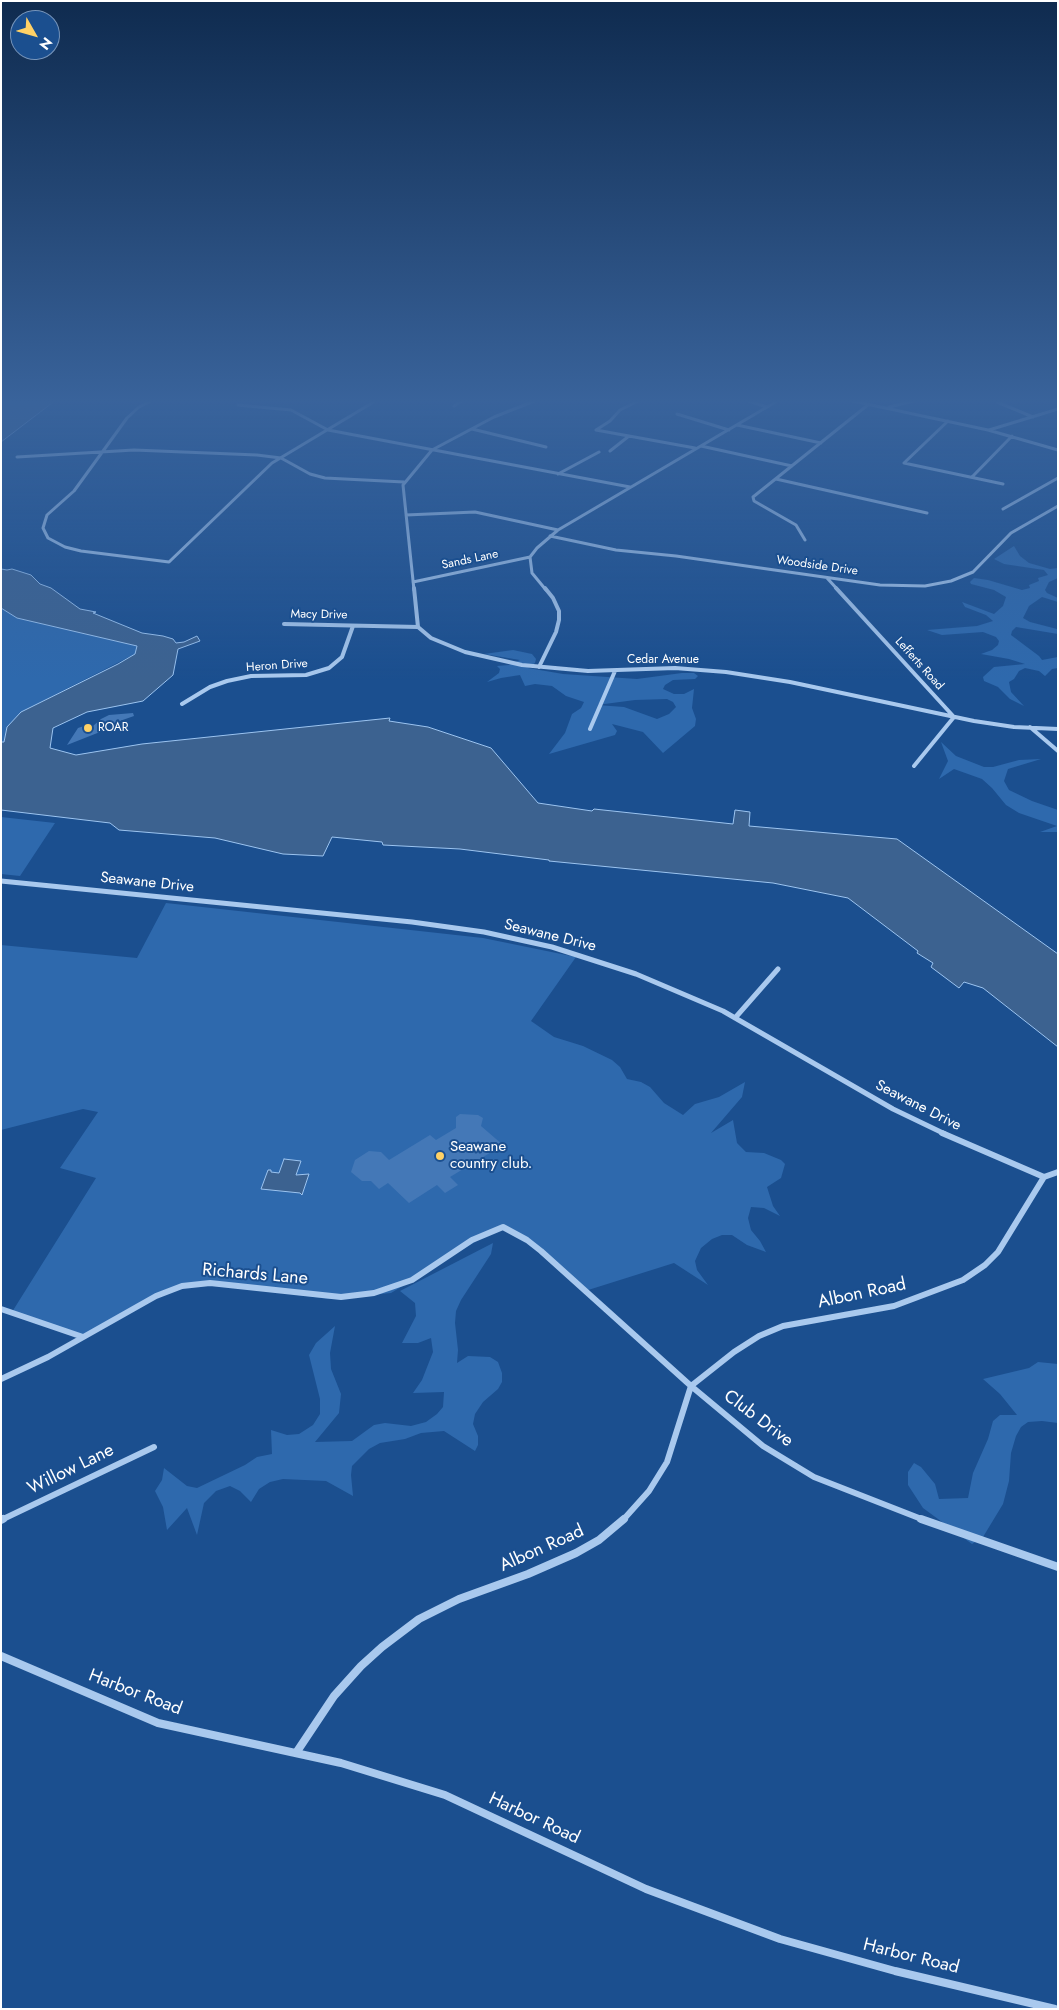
<!DOCTYPE html>
<style>
body{margin:0}
#map{position:relative;width:1059px;height:2010px;overflow:hidden;background:#1b4f8f;font-family:Jost,sans-serif}
canvas{display:block}
.frame{position:absolute;inset:0;border:2px solid #fff;pointer-events:none}
.north{position:absolute;left:10px;top:10px;width:50px;height:50px;box-sizing:border-box;background:#1b4f8f;border:1px solid #7695bc;border-radius:50%;rotate:128deg;font-size:14px;font-weight:700;line-height:20px;text-align:center;color:#fff}
.north::after{content:'';display:block;margin:auto;width:18px;height:22px;background:#ffd166;clip-path:polygon(50% 0,100% 100%,50% 72%,0 100%)}
</style>
<div id="map">
<canvas width="1059" height="2010"></canvas>
<div class="frame"></div>
<div class="north">N</div>
</div>
<script>
const c = document.querySelector('canvas').getContext('2d');
c.lineJoin = 'round';
function fillPath(path, color) {
  c.fillStyle = color;
  c.fill(path, 'evenodd');
}
function toPath(rows) {
  const path = new Path2D();
  for (const r of rows) {
    path.moveTo(r[0], r[1]);
    for (let i = 2; i < r.length; i += 2) path.lineTo(r[i], r[i + 1]);
  }
  return path;
}
function stroke(path, color, width, dash) {
  c.strokeStyle = color;
  c.lineWidth = width;
  c.lineCap = dash ? 'butt' : 'round';
  c.setLineDash(dash || []);
  c.stroke(path);
}
function label(font, color, halo, rows, align = 'center') {
  c.font = font + ' Jost,sans-serif';
  c.lineWidth = 4;
  c.setLineDash([]);
  c.textBaseline = 'middle';
  c.strokeStyle = halo;
  c.fillStyle = color;
  for (const [text, x, y, turn = 0] of rows) {
    c.save();
    c.translate(x, y);
    c.rotate((+turn || 0) * Math.PI / 180);
    c.textAlign = isNaN(turn) ? turn : align;
    if (halo) c.strokeText(text, 0, 0);
    c.fillText(text, 0, 0);
    c.restore();
  }
}
const green = toPath([
 [1014,546,1020,556,1029,563,1050,569,1058,568,1058,578,1049,582,1045,590,1047,593,1058,598,1058,602,1042,597,1029,606,1023,618,1030,622,1057,629,1058,634,1016,627,1012,631,1011,635,1039,656,1042,660,1058,657,1058,668,1052,669,1045,676,1039,671,1025,668,1019,671,1014,679,1009,682,1011,692,1024,706,1010,699,998,687,984,681,983,677,994,667,1025,664,1009,659,981,654,992,650,998,645,999,641,996,637,983,632,942,635,927,630,977,626,993,621,986,615,965,607,962,602,994,614,1003,606,1006,597,994,590,971,584,970,582,974,578,988,580,1022,590,1030,588,1029,585,1039,581,1038,578,1048,575,1044,570,1004,564,994,559],
 [1,608,17,618,137,646,135,654,21,712,4,742,1,742],
 [513,650,532,654,536,659,535,663,528,668,563,674,637,679,682,673,694,673,698,676,695,679,673,680,665,685,663,689,674,694,684,694,694,689,692,708,696,719,695,726,663,753,643,732,612,724,617,731,615,735,549,754,565,733,572,714,581,708,584,702,566,696,552,686,535,684,525,686,520,675,501,678,487,682,499,673,500,669,497,666,509,665,520,660,484,654],
 [667,699,673,702,676,707,669,714,657,719,624,707,597,705,635,700],
 [941,742,956,756,984,767,993,767,1019,760,1041,759,1008,769,1004,781,1009,790,1032,801,1058,810,1058,832,1040,832,1057,826,1019,813,1006,805,992,788,982,779,954,769,939,779,948,761],
 [1,817,55,823,20,876,1,874],
 [166,903,483,938,576,957,531,1021,554,1037,583,1046,612,1060,620,1067,627,1079,641,1082,650,1087,664,1103,683,1115,695,1104,719,1097,745,1082,742,1097,711,1133,733,1120,737,1143,746,1152,764,1153,781,1160,785,1164,781,1178,767,1187,773,1206,780,1216,764,1208,751,1207,748,1218,751,1230,760,1241,766,1252,747,1245,732,1235,722,1235,712,1239,701,1248,695,1261,697,1270,708,1285,674,1263,585,1291,510,1229,493,1231,391,1293,329,1299,204,1283,174,1288,84,1336,12,1312,96,1178,60,1168,98,1112,83,1109,1,1130,1,945,137,958],
 [493,1243,491,1254,461,1300,456,1311,455,1323,458,1350,457,1363,468,1356,490,1357,498,1362,502,1373,502,1382,498,1389,483,1402,475,1414,473,1424,478,1436,478,1445,475,1451,444,1431,421,1433,405,1439,380,1443,369,1449,352,1466,351,1475,353,1496,326,1481,283,1479,270,1482,259,1489,251,1502,240,1491,230,1486,216,1491,204,1503,197,1535,187,1508,167,1530,163,1507,155,1491,162,1480,164,1468,187,1486,197,1488,245,1465,257,1457,272,1454,271,1430,287,1435,299,1434,313,1425,320,1414,320,1399,309,1355,316,1343,335,1326,330,1353,331,1369,341,1394,339,1413,315,1442,352,1441,374,1425,385,1423,411,1426,426,1422,437,1414,443,1407,444,1392,413,1393,422,1380,433,1352,431,1338,418,1343,402,1343,416,1316,415,1303,400,1291],
 [1038,1362,1058,1364,1058,1423,1042,1421,1028,1422,1021,1427,1016,1436,1011,1453,1009,1481,1003,1504,983,1537,972,1544,923,1508,908,1485,908,1472,914,1463,921,1467,935,1484,939,1499,968,1498,973,1473,988,1439,993,1421,1000,1415,1017,1415,1000,1394,983,1379,1029,1368]
]);
const water = toPath([
 [1,400,56,400,1,442,1,400],
 [1,569,7,570,12,569,31,575,40,584,51,588,80,609,96,612,93,613,142,633,163,636,173,639,176,643,184,642,197,636,200,641,178,649,173,675,143,701,87,712,53,728,50,748,76,755,142,744,390,718,389,721,428,727,491,748,538,803,592,811,594,809,733,824,735,810,750,812,749,826,897,839,1058,954,1058,1047,983,988,964,982,959,988,931,967,933,963,917,953,918,951,848,898,773,883,549,861,549,860,460,849,383,845,382,842,332,837,323,856,283,854,215,838,119,830,110,823,1,810,1,742,4,742,7,727,21,712,118,664,135,654,137,646,17,618,1,608,1,569],
 [284,1159,301,1161,296,1175,309,1174,302,1195,300,1193,261,1189,268,1170,271,1170,271,1172,279,1173,284,1159]
]);
const building = toPath([
 [133,713,134,716,97,729,100,732,67,745,78,728,90,724,93,726,101,719,109,715],
 [460,1114,478,1115,483,1118,481,1126,503,1145,450,1177,458,1185,445,1193,437,1185,409,1203,388,1183,379,1189,371,1181,362,1181,351,1172,355,1160,369,1151,381,1152,389,1160,430,1135,436,1140,456,1128,456,1117]
]);
const minorFar4 = toPath([
 [153,400,139,407,127,418,74,491,47,515,43,528,48,538,65,547,81,551,169,562,272,463,377,400],
 [640,400,620,410,610,421,596,430,695,448],
 [745,400,767,407],
 [848,400,988,430,1058,450],
 [997,402,1033,417],
 [238,405,291,410,328,430,630,487],
 [454,406,463,400],
 [889,407,918,400],
 [677,414,729,430],
 [948,421,904,463,1003,484],
 [737,425,821,443],
 [472,429,546,447],
 [989,430,1058,409],
 [701,446,792,466],
 [610,451,629,436],
 [17,457,134,450,257,455,281,458,310,474,325,478,404,482],
 [558,474,599,452],
 [972,477,1012,436],
 [776,479,927,513],
 [1003,509,1058,478],
 [406,515,475,512,558,530],
 [550,536,616,550,676,556,880,585,925,586,951,581,973,572,1011,533,1058,506],
 [805,540,796,525,754,501,753,497,869,404],
 [827,578,838,590],
 [413,582,530,557],
 [414,590,403,485,432,450,494,417,537,400],
 [546,590,532,573,530,557,537,548,558,530,779,400]
]);
const minorFar3 = toPath([
 [414,588,418,627,431,638,465,652,522,665,588,671,675,668,726,672,790,682,974,721,1014,727,1058,729],
 [836,588,954,717,914,766],
 [284,624,418,627],
 [539,667,556,632,559,620,559,611,553,598,545,588],
 [182,704,210,687,227,681,251,676,306,675,329,668,342,657,353,626],
 [1030,727,1058,751],
 [590,729,615,671]
]);
const minorFar2 = toPath([
 [1,881,412,922,484,932,552,947,636,974,723,1011,893,1109,945,1134],
 [735,1018,778,969]
]);
const minorFar1 = toPath([
 [942,1133,1044,1177],
 [1,1309,83,1337],
 [1,1379,48,1357,156,1296,182,1286,210,1283,341,1297,374,1293,412,1280,472,1240,503,1227,527,1240,541,1251,691,1386,763,1446,814,1477,924,1520],
 [1,1520,154,1447],
 [623,1520,649,1491,667,1462,691,1386,734,1352,759,1336,783,1326,894,1306,963,1280,985,1265,998,1252,1044,1177,1058,1172]
]);
const minor = toPath([
 [921,1519,1058,1567],
 [1,1520,3,1519],
 [1,1656,158,1723,341,1763,445,1795,646,1889,780,1939,895,1971,1055,2009],
 [296,1753,334,1696,361,1666,382,1647,419,1619,459,1599,528,1574,576,1553,599,1540,624,1519]
]);
const markers = [
 [88,728,5,"#ffd166"],
 [440,1156,5,"#ffd166"]
];
const farStreetnames = [
 ["Sands Lane",470,560,-12],
 ["Woodside Drive",817,566,8],
 ["Macy Drive",319,615,1],
 ["Cedar Avenue",663,660],
 ["Lefferts Road",919,664,48],
 ["Heron Drive",277,666,-4]
];
const farPoinames = [
 ["ROAR",98,728]
];
const streetNames = [
 ["Seawane Drive",147,883,6],
 ["Seawane Drive",550,936,14],
 ["Seawane Drive",918,1106,27]
];
const poiNames = [
 ["Seawane",450,1147],
 ["country club.",450,1164]
];
const nearStreetnames = [
 ["Richards Lane",255,1275,5],
 ["Albon Road",862,1294,-12],
 ["Club Drive",758,1419,37],
 ["Willow Lane",71,1470,-26],
 ["Albon Road",542,1549,-24],
 ["Harbor Road",135,1693,21],
 ["Harbor Road",534,1819,25],
 ["Harbor Road",911,1957,14]
];
fillPath(green, '#2e69ad');
fillPath(water, '#3c6290');
stroke(water, '#9cc4f0', 1);
fillPath(building, '#4478b7');
stroke(minorFar4, '#a9c9ee', 3);
stroke(minorFar3, '#a9c9ee', 4);
stroke(minorFar2, '#a9c9ee', 5);
stroke(minorFar1, '#a9c9ee', 6);
stroke(minor, '#a9c9ee', 8);
const sky = c.createLinearGradient(0, 0, 0, 681);
sky.addColorStop(0, '#0f2b4f');
sky.addColorStop(0.59, '#39639b');
sky.addColorStop(1, '#39639b00');
c.fillStyle = sky;
c.fillRect(0, 0, 1059, 681);
for (const [x, y, r, color] of markers) {
  const dot = new Path2D();
  dot.arc(x, y, r, 0, 2 * Math.PI);
  c.fillStyle = color;
  c.fill(dot);
  stroke(dot, '#1b4f8f', 2);
}
label('12px', '#fff', '#1b4f8f', farStreetnames);
label('12px', '#fff', '#1b4f8f', farPoinames, 'left');
label('15px', '#fff', '#1b4f8f', streetNames);
label('15px', '#fff', '#1b4f8f', poiNames, 'left');
label('18px', '#fff', '#1b4f8f', nearStreetnames);
</script>
